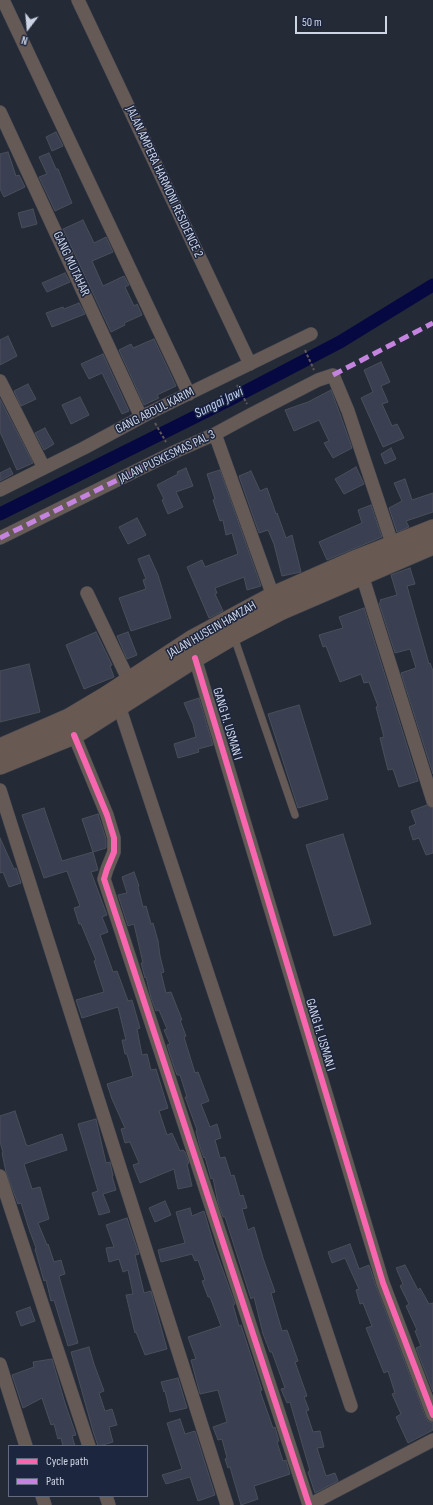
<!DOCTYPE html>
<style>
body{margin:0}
#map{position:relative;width:433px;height:1505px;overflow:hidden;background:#252a37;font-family:"Sofia Sans Condensed",sans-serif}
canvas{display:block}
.legend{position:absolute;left:8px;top:1445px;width:140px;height:52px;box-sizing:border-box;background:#1d263f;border:1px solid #636c81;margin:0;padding:5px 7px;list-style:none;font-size:12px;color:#cdd4e4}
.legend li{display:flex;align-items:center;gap:8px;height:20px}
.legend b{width:20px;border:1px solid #636c81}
.north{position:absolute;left:8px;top:8px;width:40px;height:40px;-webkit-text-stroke:3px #1d263f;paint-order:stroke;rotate:196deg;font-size:11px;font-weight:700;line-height:16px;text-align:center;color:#cdd4e4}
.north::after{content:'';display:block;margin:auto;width:14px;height:18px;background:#cdd4e4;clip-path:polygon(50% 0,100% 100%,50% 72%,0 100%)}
.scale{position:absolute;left:295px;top:16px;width:92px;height:18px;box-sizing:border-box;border:2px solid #cdd4e4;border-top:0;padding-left:5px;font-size:12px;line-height:14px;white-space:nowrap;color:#cdd4e4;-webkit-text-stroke:3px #1d263f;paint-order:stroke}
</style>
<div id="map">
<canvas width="433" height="1505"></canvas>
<ul class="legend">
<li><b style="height:5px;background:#f766af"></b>Cycle path</li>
<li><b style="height:5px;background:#c483df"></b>Path</li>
</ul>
<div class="north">N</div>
<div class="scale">50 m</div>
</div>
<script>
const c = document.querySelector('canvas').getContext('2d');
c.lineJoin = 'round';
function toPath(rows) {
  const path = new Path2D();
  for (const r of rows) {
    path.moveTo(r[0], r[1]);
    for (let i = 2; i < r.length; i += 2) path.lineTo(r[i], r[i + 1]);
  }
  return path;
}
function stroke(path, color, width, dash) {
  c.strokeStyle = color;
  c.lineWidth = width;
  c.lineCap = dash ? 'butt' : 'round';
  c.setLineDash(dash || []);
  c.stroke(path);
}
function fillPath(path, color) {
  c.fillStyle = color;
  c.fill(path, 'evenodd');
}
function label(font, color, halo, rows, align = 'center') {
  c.font = font + ' "Sofia Sans Condensed",sans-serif';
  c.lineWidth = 3;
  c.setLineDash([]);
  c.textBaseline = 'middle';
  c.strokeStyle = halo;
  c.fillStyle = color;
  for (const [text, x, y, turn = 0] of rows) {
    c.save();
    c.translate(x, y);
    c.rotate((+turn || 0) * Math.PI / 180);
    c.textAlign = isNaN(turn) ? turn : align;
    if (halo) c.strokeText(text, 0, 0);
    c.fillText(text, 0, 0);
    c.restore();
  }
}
const canal = toPath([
 [0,514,231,399,340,342,433,285]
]);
const building = toPath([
 [56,132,63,146,52,151,46,137,56,132],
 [8,152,16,176,19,175,25,187,4,197,0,189,0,154,8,152],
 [49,153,56,169,58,169,72,203,55,211,39,177,47,174,39,157,49,153],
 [33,209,37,224,22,228,18,213,33,209],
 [83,220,94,243,106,237,113,252,92,261,103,286,124,276,129,285,125,287,134,306,137,304,142,315,124,323,125,325,111,332,63,229,83,220],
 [65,273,70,282,47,292,42,283,65,273],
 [79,303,85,314,52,327,46,313,63,307,64,309,79,303],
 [8,336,17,356,0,365,0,340,8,336],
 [154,339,176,386,157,395,159,398,144,405,119,350,131,344,133,348,154,339],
 [103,354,129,411,122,414,102,373,89,379,81,364,103,354],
 [381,362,390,382,381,386,388,402,382,404,392,426,397,424,404,438,383,447,361,398,373,392,364,370,381,362],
 [28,384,36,399,21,406,14,391,28,384],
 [331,390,340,414,352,448,333,458,324,443,329,441,319,420,294,431,285,410,308,402,331,390],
 [80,397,89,415,71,424,62,405,80,397],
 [0,399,33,463,17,470,0,432,0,399],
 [45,428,54,444,44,450,35,433,45,428],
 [391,448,396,459,385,464,381,454,391,448],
 [356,467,364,484,344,494,335,479,356,467],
 [10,468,13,474,0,481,0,473,10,468],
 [186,468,193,486,176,492,183,507,168,514,162,500,164,499,157,485,178,474,177,472,186,468],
 [220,470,261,586,247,590,244,577,215,588,217,593,215,594,223,611,209,618,187,567,202,560,205,567,238,554,232,533,226,535,223,520,220,521,213,500,215,499,207,474,220,470],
 [251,471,260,491,267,488,276,514,277,513,286,538,292,535,301,572,282,576,274,544,268,530,259,533,239,476,251,471],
 [405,479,412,500,433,493,433,512,406,521,409,527,397,532,389,508,402,501,394,483,405,479],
 [371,505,382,537,327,560,319,542,362,523,358,510,371,505],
 [137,518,146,535,128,544,119,527,137,518],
 [149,555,158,575,171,618,131,631,119,598,146,589,143,580,146,579,138,559,149,555],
 [410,568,415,584,407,586,429,664,430,663,433,671,433,774,401,673,416,668,410,649,395,653,379,603,381,602,380,600,397,595,391,575,410,568],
 [364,608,418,781,399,787,393,769,388,770,380,738,384,737,376,707,378,706,369,682,364,683,361,674,340,682,326,646,323,647,319,635,343,628,339,617,364,608],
 [96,632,112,665,110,666,114,677,84,689,66,645,96,632],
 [128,632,137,655,127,659,117,636,128,632],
 [29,664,40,712,0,722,0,671,29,664],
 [199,698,213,745,198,749,199,752,178,758,174,744,196,737,193,724,184,703,199,698],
 [299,705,328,799,298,808,268,714,299,705],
 [427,805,433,809,433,853,426,855,419,838,413,840,409,827,416,824,411,811,427,805],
 [44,808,62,861,93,852,98,870,91,872,107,915,102,917,108,932,100,935,113,972,117,971,128,1001,132,1000,140,1028,137,1029,142,1055,147,1054,151,1070,156,1069,168,1108,159,1111,167,1135,172,1133,180,1151,183,1150,185,1152,189,1163,187,1164,192,1186,178,1189,174,1169,140,1183,133,1165,139,1163,130,1142,125,1143,121,1129,125,1128,112,1099,107,1084,133,1076,127,1054,125,1054,122,1040,126,1040,118,1007,82,1018,76,1000,104,992,94,961,96,960,81,924,79,924,74,908,80,906,67,871,44,878,22,815,44,808],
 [98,814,106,839,106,848,93,852,82,819,98,814],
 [343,834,371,924,334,936,306,845,343,834],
 [0,838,14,869,16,868,21,883,9,887,3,872,0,873,0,838],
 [134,872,139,886,138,887,143,907,146,906,151,924,153,923,158,941,160,956,164,972,161,973,166,993,171,992,182,1020,180,1020,186,1036,184,1037,195,1073,198,1072,209,1101,201,1104,210,1127,217,1124,221,1138,215,1140,220,1158,225,1157,231,1176,234,1175,240,1196,243,1195,247,1208,242,1209,248,1230,254,1227,263,1258,275,1292,271,1293,282,1331,287,1330,298,1361,295,1362,307,1396,304,1397,309,1410,306,1411,313,1432,320,1431,324,1447,317,1448,326,1476,335,1473,338,1481,315,1493,308,1472,310,1471,290,1402,287,1403,281,1389,285,1388,272,1352,270,1352,263,1334,254,1297,251,1299,225,1217,223,1217,218,1203,213,1178,211,1179,205,1157,204,1158,200,1147,196,1131,197,1130,185,1097,187,1097,180,1075,177,1075,173,1064,167,1045,170,1044,164,1030,167,1029,159,1010,156,1011,151,998,146,977,145,978,141,963,143,963,134,924,128,926,118,895,127,893,122,877,134,872],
 [15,1111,26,1144,28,1146,62,1134,67,1150,24,1164,32,1189,40,1187,49,1219,38,1223,47,1245,48,1244,54,1262,61,1260,65,1274,59,1276,78,1343,68,1346,54,1300,51,1301,46,1280,44,1281,35,1249,36,1248,29,1229,21,1203,18,1204,6,1172,2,1153,3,1152,0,1142,0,1116,15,1111],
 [96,1119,106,1163,110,1162,113,1176,112,1176,116,1190,103,1194,110,1212,99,1215,92,1193,98,1191,78,1124,96,1119],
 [165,1201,171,1215,155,1222,149,1208,165,1201],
 [190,1208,192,1216,204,1211,214,1245,235,1304,233,1305,239,1326,241,1325,262,1390,260,1391,273,1428,275,1427,279,1441,277,1442,283,1461,286,1460,290,1474,254,1486,258,1499,241,1505,230,1467,228,1468,225,1459,227,1458,222,1439,218,1440,213,1427,227,1422,218,1390,200,1394,191,1360,196,1359,188,1337,221,1326,210,1297,208,1297,202,1281,205,1280,198,1260,195,1261,192,1254,161,1262,158,1250,185,1243,176,1212,190,1208],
 [127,1218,139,1254,135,1255,144,1293,151,1291,167,1349,145,1355,136,1332,135,1333,126,1295,133,1294,128,1270,123,1272,119,1259,109,1262,106,1248,114,1247,106,1225,127,1218],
 [350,1244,359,1269,369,1265,376,1286,426,1418,428,1421,433,1423,433,1430,408,1443,396,1417,401,1414,392,1394,395,1393,388,1371,384,1373,366,1328,372,1326,363,1303,360,1304,356,1290,359,1289,345,1258,332,1263,328,1252,350,1244],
 [405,1265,418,1290,420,1288,429,1304,433,1303,433,1392,416,1348,421,1346,415,1331,417,1330,406,1306,409,1304,400,1286,403,1284,396,1268,405,1265],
 [30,1307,35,1321,21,1326,16,1312,30,1307],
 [89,1347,94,1364,104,1391,99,1393,105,1411,112,1409,117,1425,109,1427,113,1442,99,1446,98,1446,93,1431,71,1352,89,1347],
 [52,1359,65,1403,76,1435,72,1436,75,1446,63,1446,61,1438,58,1439,54,1424,51,1425,42,1398,23,1408,12,1375,34,1367,33,1362,52,1359],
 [178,1378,187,1408,170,1412,165,1391,164,1392,161,1382,178,1378],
 [180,1419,185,1434,195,1431,215,1495,198,1501,190,1477,166,1484,162,1475,182,1469,167,1423,180,1419]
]);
const path = toPath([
 [305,350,314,370],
 [237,385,247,404],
 [155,423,166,442]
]);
const lane = toPath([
 [234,637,295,815]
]);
const street = toPath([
 [3,0,189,394],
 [78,0,250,364],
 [0,112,141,417],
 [0,381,44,468],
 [215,434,273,596],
 [0,490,84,448,149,413,311,334],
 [0,538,172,453,215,434,252,414,318,380,333,375,348,411,393,546],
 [362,575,433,801],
 [87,593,129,681],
 [195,658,383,1283,433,1415],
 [119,706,351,1406],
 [74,735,107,815,114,838,114,852,107,869,104,879,309,1505],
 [0,790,227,1505],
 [0,1176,89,1446],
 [0,1364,26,1446],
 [42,1496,45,1505],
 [106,1496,109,1505],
 [309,1505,433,1440]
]);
const secondary = toPath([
 [0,748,69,718,106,696,193,639,273,596,357,559,433,529],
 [0,765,74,735,195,658,234,635,282,610,433,545]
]);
const quiet = toPath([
 [333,375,433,323],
 [0,538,172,453]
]);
const cycleway = toPath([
 [195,658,383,1283,433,1415],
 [74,735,107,815,114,838,114,852,107,869,104,879,309,1505]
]);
const streetNames = [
 ["JALAN AMPERA HARMONI RESIDENCE 2",164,182,65],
 ["GANG MUTAHAR",71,264,65],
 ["GANG ABDUL KARIM",155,411,-27],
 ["JALAN PUSKESMAS PAL 3",167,457,-26],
 ["JALAN HUSEIN HAMZAH",212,630,-30],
 ["GANG H. USMAN I",227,724,73],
 ["GANG H. USMAN I",320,1035,73]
];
const waterNames = [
 ["Sungai Jawi",219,403,-27]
];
stroke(canal, '#060842', 13);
fillPath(building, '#3a3f51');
stroke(building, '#4a4f5a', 1);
stroke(lane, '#424651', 8);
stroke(street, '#424651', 14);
stroke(secondary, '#424651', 20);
stroke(path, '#5f5959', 2, [3, 2]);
stroke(lane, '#655a55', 7);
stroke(street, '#655a55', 13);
stroke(secondary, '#685952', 19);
stroke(quiet, '#c483df', 5, [10, 5]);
stroke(cycleway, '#f766af', 6);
label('13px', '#cdd4e4', '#1d263f', streetNames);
label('italic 14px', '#becef4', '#1d263f', waterNames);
</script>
